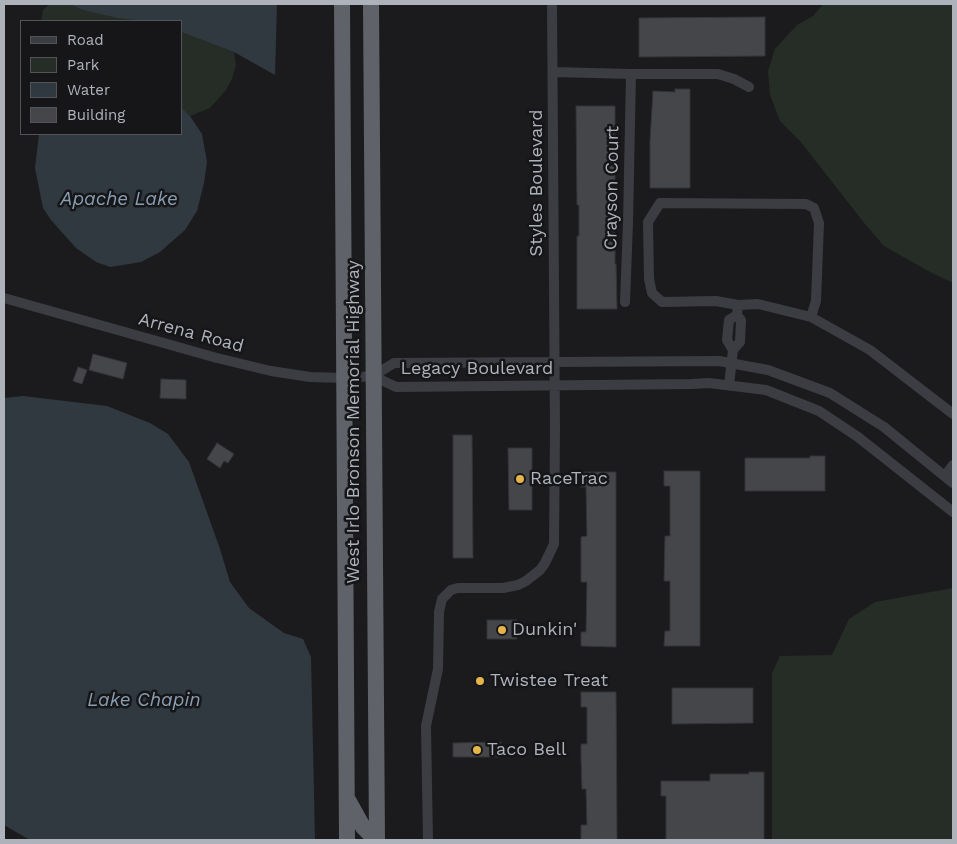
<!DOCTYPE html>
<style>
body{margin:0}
#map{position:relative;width:957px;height:844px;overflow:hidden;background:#1b1b1d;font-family:"Work Sans",sans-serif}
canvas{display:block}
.frame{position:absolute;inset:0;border:5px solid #aeb2bb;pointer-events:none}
.legend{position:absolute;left:20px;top:20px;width:162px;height:115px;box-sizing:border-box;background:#161618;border:1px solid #535459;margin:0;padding:6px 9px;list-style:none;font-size:15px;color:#aeb2bb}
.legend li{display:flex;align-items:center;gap:10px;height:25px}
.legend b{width:25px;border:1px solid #535459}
</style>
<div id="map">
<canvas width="957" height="844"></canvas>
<div class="frame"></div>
<ul class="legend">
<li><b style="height:6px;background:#3c3d42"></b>Road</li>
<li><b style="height:14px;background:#252d26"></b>Park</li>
<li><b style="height:14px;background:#313940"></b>Water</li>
<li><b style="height:14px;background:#45464a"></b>Building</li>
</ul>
</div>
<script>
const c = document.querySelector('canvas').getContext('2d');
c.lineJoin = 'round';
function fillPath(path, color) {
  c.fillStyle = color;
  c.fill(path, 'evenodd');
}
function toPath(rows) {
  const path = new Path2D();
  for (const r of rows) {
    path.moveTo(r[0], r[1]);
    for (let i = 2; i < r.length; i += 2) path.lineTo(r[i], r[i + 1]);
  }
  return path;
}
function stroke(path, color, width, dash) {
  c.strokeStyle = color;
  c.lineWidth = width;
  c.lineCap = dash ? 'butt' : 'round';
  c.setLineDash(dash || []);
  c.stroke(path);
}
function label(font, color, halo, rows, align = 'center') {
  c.font = font + ' "Work Sans",sans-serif';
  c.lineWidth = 5;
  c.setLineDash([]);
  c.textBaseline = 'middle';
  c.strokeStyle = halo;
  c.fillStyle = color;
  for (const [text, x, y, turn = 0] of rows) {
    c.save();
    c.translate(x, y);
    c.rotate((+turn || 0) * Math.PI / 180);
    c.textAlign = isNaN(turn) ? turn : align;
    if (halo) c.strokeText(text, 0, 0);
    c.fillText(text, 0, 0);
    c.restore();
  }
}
const green = toPath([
 [49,4,69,4,83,10,143,21,41,21,43,10],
 [823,4,953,4,953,283,930,272,884,246,865,224,800,141,780,121,770,95,768,71,775,49,797,25,813,16],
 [181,32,234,52,236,65,232,79,226,90,210,108,190,116,181,107],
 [953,588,953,840,772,840,772,673,780,656,832,655,849,619,875,602]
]);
const water = toPath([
 [69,4,277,4,275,75,234,52,181,32,181,21,143,21,118,18,83,10],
 [181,107,190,116,202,134,207,162,204,183,197,211,185,230,160,252,141,262,110,267,96,262,76,248,51,220,43,208,35,168,39,134,181,134],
 [23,396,107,406,150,423,168,434,189,462,220,549,230,582,249,608,284,633,303,639,311,657,315,840,30,840,4,825,4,398]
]);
const building = toPath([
 [765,17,765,56,639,57,639,18,765,17],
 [675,89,690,89,690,188,650,188,650,141,653,91,675,92,675,89],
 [576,106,615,106,615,264,616,264,617,309,577,309,577,236,579,236,579,205,577,205,576,106],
 [93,354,127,363,123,379,89,370,93,354],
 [78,367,87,370,82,384,73,381,78,367],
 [161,379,186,380,186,399,160,398,161,379],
 [453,435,472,435,473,558,453,558,453,435],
 [217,443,234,454,228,463,224,461,220,468,207,459,217,443],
 [508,448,532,448,532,510,509,510,508,448],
 [810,456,825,456,825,491,745,491,745,458,810,458,810,456],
 [664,471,700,471,700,646,664,646,665,631,670,631,670,581,664,581,665,536,670,536,670,486,664,486,664,471],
 [581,472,616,472,616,647,581,646,581,632,586,632,587,582,581,582,581,537,587,536,586,487,581,487,581,472],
 [487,620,517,620,517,639,487,639,487,620],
 [672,688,753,688,753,723,672,724,672,688],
 [581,692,616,692,617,840,581,840,581,825,587,825,586,789,582,789,581,759,581,744,587,744,587,707,581,707,581,692],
 [501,742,501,757,453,757,453,743,501,742],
 [749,772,764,772,764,840,666,840,666,796,661,796,661,781,710,781,710,774,749,774,749,772]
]);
const minor = toPath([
 [553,72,631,74,718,74,734,79,749,87],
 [4,298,217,358,271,371,310,377,345,378,373,376,394,363,719,361,768,370,830,393,884,427,953,483],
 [625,302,628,223,631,74],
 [738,305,716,301,662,302,652,293,649,279,648,222,660,203,806,204,814,208,819,223,816,301,811,317],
 [737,315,738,305,758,304,811,317,870,350,953,414],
 [373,376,396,387,692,384,709,383,766,390,819,411,858,437,953,512],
 [729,385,733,350,727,340,729,320,737,315,741,320,740,342,733,350],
 [945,476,953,465],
 [428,840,426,726,438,669,439,612,442,599,451,590,458,588,503,588,518,585,526,581,540,570,545,563,554,544,555,429,552,4]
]);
const trunk = toPath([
 [342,4,347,840],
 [371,4,377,840],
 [348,800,363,827,376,840]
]);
const markers = [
 [520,479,5,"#e6b549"],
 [502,630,5,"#e6b549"],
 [480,681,5,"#e6b549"],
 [477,750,5,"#e6b549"]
];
const streetNames = [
 ["Styles Boulevard",537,183,-90],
 ["Crayson Court",612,188,-89],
 ["Arrena Road",191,333,15],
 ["Legacy Boulevard",477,369],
 ["West Irlo Bronson Memorial Highway",354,422,-90]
];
const poiNames = [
 ["RaceTrac",530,479],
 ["Dunkin'",512,630],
 ["Twistee Treat",490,681],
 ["Taco Bell",487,750]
];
const waterNames = [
 ["Apache Lake",119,199],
 ["Lake Chapin",144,700]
];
fillPath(green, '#252d26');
fillPath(water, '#313940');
fillPath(building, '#45464a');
stroke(building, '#353539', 1);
stroke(minor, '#3c3d42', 10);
stroke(trunk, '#606269', 16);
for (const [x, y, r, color] of markers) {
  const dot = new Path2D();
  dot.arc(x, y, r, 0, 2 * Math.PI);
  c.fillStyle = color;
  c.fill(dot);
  stroke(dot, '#161618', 2);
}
label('18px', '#aeb2bb', '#161618', streetNames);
label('18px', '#aeb2bb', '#161618', poiNames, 'left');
label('italic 19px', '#889eb3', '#161618', waterNames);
</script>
